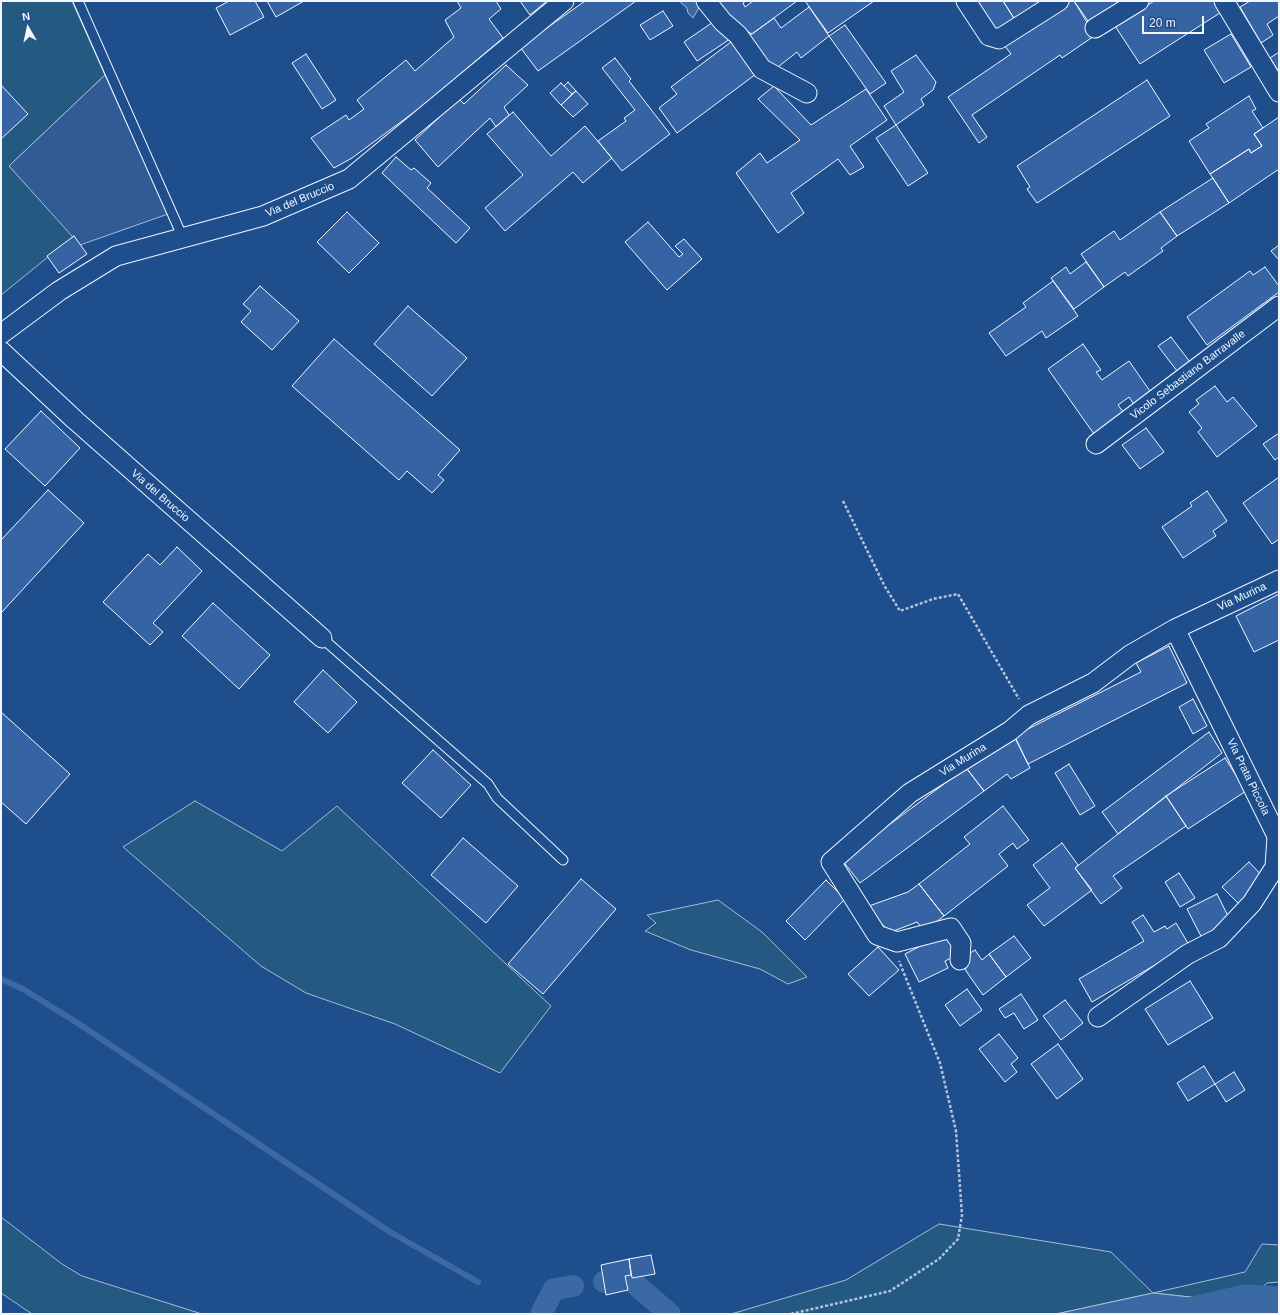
<!DOCTYPE html>
<style>
body{margin:0}
#map{position:relative;width:1280px;height:1315px;overflow:hidden;background:#1f4e8c;font-family:Helvetica,sans-serif}
canvas{display:block}
.frame{position:absolute;inset:0;border:2px solid #f2f6ff;pointer-events:none}
.north{position:absolute;left:8px;top:8px;width:40px;height:40px;-webkit-text-stroke:3px #1f4e8c;paint-order:stroke;rotate:351deg;font-size:11px;font-weight:700;line-height:16px;text-align:center;color:#f2f6ff}
.north::after{content:'';display:block;margin:auto;width:14px;height:18px;background:#f2f6ff;clip-path:polygon(50% 0,100% 100%,50% 72%,0 100%)}
.scale{position:absolute;left:1142px;top:16px;width:62px;height:18px;box-sizing:border-box;border:2px solid #f2f6ff;border-top:0;padding-left:5px;font-size:12px;line-height:14px;white-space:nowrap;color:#f2f6ff;-webkit-text-stroke:3px #1f4e8c;paint-order:stroke}
</style>
<div id="map">
<canvas width="1280" height="1315"></canvas>
<div class="frame"></div>
<div class="north">N</div>
<div class="scale">20 m</div>
</div>
<script>
const c = document.querySelector('canvas').getContext('2d');
c.lineJoin = 'round';
function fillPath(path, color) {
  c.fillStyle = color;
  c.fill(path, 'evenodd');
}
function toPath(rows) {
  const path = new Path2D();
  for (const r of rows) {
    path.moveTo(r[0], r[1]);
    for (let i = 2; i < r.length; i += 2) path.lineTo(r[i], r[i + 1]);
  }
  return path;
}
function stroke(path, color, width, dash) {
  c.strokeStyle = color;
  c.lineWidth = width;
  c.lineCap = dash ? 'butt' : 'round';
  c.setLineDash(dash || []);
  c.stroke(path);
}
function label(font, color, halo, rows, align = 'center') {
  c.font = font + ' Helvetica,sans-serif';
  c.lineWidth = 3;
  c.setLineDash([]);
  c.textBaseline = 'middle';
  c.strokeStyle = halo;
  c.fillStyle = color;
  for (const [text, x, y, turn = 0] of rows) {
    c.save();
    c.translate(x, y);
    c.rotate((+turn || 0) * Math.PI / 180);
    c.textAlign = isNaN(turn) ? turn : align;
    if (halo) c.strokeText(text, 0, 0);
    c.fillText(text, 0, 0);
    c.restore();
  }
}
const green = toPath([
 [1,1,72,1,105,75,9,166,74,236,1,295,1,1],
 [195,801,282,851,337,806,551,1006,500,1073,395,1024,306,993,261,966,123,847,195,801],
 [718,900,762,932,807,977,788,984,760,969,691,950,645,931,656,923,647,915,718,900],
 [1,1217,62,1264,82,1276,202,1314,32,1314,1,1293,1,1217],
 [939,1224,1111,1252,1153,1293,1245,1272,1262,1244,1279,1245,1279,1282,1267,1283,1246,1303,1153,1293,1056,1314,731,1314,846,1280,939,1224]
]);
const parking = toPath([
 [105,75,168,214,80,245,9,166,105,75]
]);
const water = toPath([
 [679,1,695,1,700,6,693,18,688,13,687,8,679,1],
 [1153,1293,1246,1303,1233,1314,1056,1314,1153,1293]
]);
const stream = toPath([
 [1,979,23,989,76,1022,390,1232,478,1282]
]);
const canal = toPath([
 [604,1282,628,1278,670,1314],
 [541,1314,554,1289,573,1286]
]);
const river = toPath([
 [1197,1314,1246,1303,1279,1305]
]);
const building = toPath([
 [229,1,255,1,264,17,230,35,216,8,229,1],
 [267,1,304,1,276,17,267,1],
 [457,1,496,1,501,9,489,19,503,38,421,107,352,158,334,168,311,138,346,115,349,120,364,109,357,100,406,60,415,71,454,37,445,20,461,8,457,1],
 [520,1,547,1,530,15,520,1],
 [585,1,636,1,538,71,520,47,585,1],
 [714,1,746,1,743,3,745,7,753,1,797,1,752,34,725,18,714,1],
 [805,1,874,1,828,33,805,1],
 [972,1,1003,1,1017,23,995,37,972,1],
 [1003,1,1051,1,1017,23,1003,1],
 [1071,1,1074,1,1097,34,1062,58,1060,55,972,115,987,137,979,143,948,97,1011,54,1005,46,1071,1],
 [1074,1,1124,1,1088,24,1074,1],
 [1154,1,1216,1,1223,11,1140,64,1115,26,1154,1],
 [1250,1,1279,1,1279,16,1267,24,1273,35,1261,43,1240,7,1250,1],
 [809,7,829,36,801,58,797,52,774,70,749,36,774,18,781,28,809,7],
 [663,11,673,26,650,40,640,25,663,11],
 [716,20,730,39,697,61,684,42,716,20],
 [845,25,886,83,870,94,829,36,845,25],
 [1231,34,1251,67,1224,83,1204,50,1231,34],
 [735,39,760,71,677,133,659,108,677,94,671,87,735,39],
 [1279,52,1279,72,1270,58,1279,52],
 [306,54,336,100,322,109,292,63,306,54],
 [916,55,936,82,933,90,921,99,924,105,896,125,884,106,904,92,891,71,916,55],
 [615,58,631,79,629,81,670,134,622,171,598,141,626,121,624,118,635,110,602,68,615,58],
 [506,65,528,85,504,107,509,115,496,127,490,118,438,167,415,140,459,99,464,104,506,65],
 [1147,80,1170,116,1037,203,1027,189,1030,187,1017,166,1147,80],
 [568,82,576,91,572,94,564,86,568,82],
 [561,83,572,94,561,105,550,93,561,83],
 [1,85,28,114,2,138,1,137,1,85],
 [774,86,811,125,866,89,887,120,850,146,864,167,850,175,838,159,791,193,804,213,778,233,736,173,760,153,767,163,800,140,758,99,774,86],
 [576,91,588,104,573,117,561,105,576,91],
 [1249,96,1256,109,1252,111,1263,128,1254,134,1262,146,1251,153,1249,149,1210,174,1189,141,1209,128,1206,124,1249,96],
 [513,112,551,156,585,126,612,158,583,183,573,172,505,231,485,208,523,175,487,134,513,112],
 [1279,117,1279,169,1229,203,1210,174,1249,149,1251,153,1262,146,1254,134,1279,117],
 [896,125,928,173,908,186,876,138,896,125],
 [396,157,411,170,414,168,431,183,427,188,470,228,456,243,382,173,396,157],
 [1213,178,1229,203,1177,236,1160,212,1213,178],
 [347,212,379,243,349,273,317,242,347,212],
 [1160,212,1177,236,1161,248,1163,251,1128,276,1125,272,1104,287,1081,254,1114,231,1120,240,1160,212],
 [648,222,679,257,683,254,675,246,684,239,702,259,667,290,625,242,648,222],
 [74,236,87,254,59,273,47,256,74,236],
 [1279,245,1279,260,1271,251,1279,245],
 [1086,262,1104,287,1074,309,1051,278,1066,267,1070,274,1086,262],
 [1265,267,1279,286,1279,292,1207,345,1187,317,1250,271,1253,275,1265,267],
 [1053,281,1078,316,1046,338,1042,331,1006,356,989,333,1026,307,1023,303,1053,281],
 [260,286,299,321,272,350,241,322,251,311,243,304,260,286],
 [408,306,467,358,432,396,374,344,408,306],
 [1171,337,1190,362,1177,371,1158,346,1171,337],
 [334,339,460,450,438,475,444,480,432,493,407,471,399,480,292,386,334,339],
 [1083,344,1101,370,1096,372,1102,380,1129,361,1152,394,1135,406,1129,397,1118,405,1124,413,1094,434,1048,369,1083,344],
 [1215,386,1227,402,1233,397,1257,426,1217,457,1198,432,1202,428,1189,412,1199,404,1196,400,1215,386],
 [41,411,80,448,45,486,5,449,41,411],
 [1146,428,1164,452,1140,469,1122,445,1146,428],
 [1279,433,1279,457,1275,460,1263,444,1279,433],
 [1279,477,1279,539,1272,544,1243,503,1279,477],
 [48,490,84,523,1,613,1,540,48,490],
 [1207,491,1227,521,1213,531,1216,536,1183,558,1162,527,1192,506,1190,503,1207,491],
 [177,547,202,571,153,623,163,632,150,645,103,602,148,554,160,565,177,547],
 [1279,594,1279,640,1254,652,1236,616,1279,594],
 [213,603,270,655,239,689,182,636,213,603],
 [1169,646,1187,683,1028,764,1014,736,1141,672,1136,663,1169,646],
 [323,670,357,702,328,733,294,702,323,670],
 [1193,699,1207,726,1193,734,1179,707,1193,699],
 [1,712,70,774,26,824,1,802,1,712],
 [1209,732,1222,753,1118,834,1102,812,1209,732],
 [1015,737,1030,768,1011,779,1007,774,984,791,964,765,1015,737],
 [433,750,471,785,441,818,402,783,433,750],
 [1225,758,1246,791,1188,829,1166,796,1225,758],
 [1069,764,1095,806,1080,815,1055,773,1069,764],
 [964,765,984,791,860,883,842,860,956,775,964,765],
 [1166,796,1186,826,1113,876,1122,888,1101,904,1075,868,1166,796],
 [1003,806,1029,840,1017,849,1013,843,999,854,1008,866,944,916,919,884,970,844,964,837,1003,806],
 [463,838,518,886,486,923,431,875,463,838],
 [1062,843,1078,865,1075,868,1092,890,1044,926,1027,905,1050,888,1033,865,1062,843],
 [1249,862,1266,880,1240,905,1222,887,1249,862],
 [1179,873,1195,898,1180,907,1165,882,1179,873],
 [581,879,616,909,543,994,508,964,581,879],
 [826,880,845,899,805,940,786,921,826,880],
 [919,884,944,916,924,931,917,922,891,932,879,922,869,906,908,892,919,884],
 [1217,894,1232,924,1203,940,1187,909,1217,894],
 [1143,915,1154,932,1165,926,1167,929,1176,923,1189,945,1092,1002,1079,979,1144,941,1132,922,1143,915],
 [940,936,949,938,957,955,945,961,948,968,919,982,905,954,940,936],
 [1014,936,1031,958,1006,977,989,954,1014,936],
 [878,947,899,970,869,996,848,974,878,947],
 [975,950,982,960,989,954,1006,977,983,995,966,971,964,957,975,950],
 [1190,981,1213,1018,1168,1045,1145,1009,1190,981],
 [967,989,982,1010,960,1026,945,1005,967,989],
 [1021,994,1038,1020,1024,1029,1014,1013,1005,1018,999,1009,1021,994],
 [1065,1000,1083,1023,1061,1040,1043,1016,1065,1000],
 [999,1034,1018,1058,1011,1064,1017,1072,1005,1082,979,1049,999,1034],
 [1058,1044,1083,1079,1057,1099,1031,1064,1058,1044],
 [1204,1066,1215,1084,1188,1101,1177,1083,1204,1066],
 [1234,1072,1245,1090,1226,1102,1215,1084,1234,1072],
 [651,1255,655,1274,632,1278,629,1259,651,1255],
 [629,1259,631,1275,625,1276,628,1290,606,1295,601,1265,629,1259]
]);
const path = toPath([
 [843,501,884,585,900,611,933,599,958,594,1019,699],
 [791,1314,890,1291,939,1259,958,1239,962,1215,956,1131,940,1063,899,961]
]);
const lane = toPath([
 [78,1,183,238],
 [322,638,488,784,497,798,563,860]
]);
const street = toPath([
 [706,1,723,22,738,35,762,69,807,93],
 [966,1,989,36,999,39,1059,1],
 [1224,1,1279,92],
 [1095,28,1139,1],
 [1,334,59,291,116,256,263,216,349,179,564,1],
 [1,351,75,420,322,638],
 [1096,444,1279,306],
 [960,960,961,943,951,928,897,942,877,935,831,862,910,793,1010,731,1029,715,1093,683,1130,655,1175,629,1279,580],
 [1098,1017,1188,954,1219,938,1252,903,1275,867,1277,836,1175,629]
]);
const streetNames = [
 ["Via del Bruccio",300,200,-23],
 ["Vicolo Sebastiano Barravalle",1188,375,-37],
 ["Via del Bruccio",160,496,41],
 ["Via Murina",1242,597,-25],
 ["Via Murina",963,760,-32],
 ["Via Prata Piccola",1248,777,64]
];
fillPath(green, '#245a82');
stroke(green, '#a8bbd7', 1);
fillPath(parking, '#305b95');
stroke(parking, '#a8bbd7', 1);
fillPath(water, '#3b69a3');
stroke(water, '#a8bbd7', 1);
stroke(stream, '#3b69a3', 6);
stroke(canal, '#3b69a3', 22);
stroke(river, '#3b69a3', 37);
fillPath(building, '#3563a3');
stroke(building, '#f2f6ff', 1);
stroke(lane, '#f2f6ff', 11);
stroke(street, '#f2f6ff', 21);
stroke(path, '#b3c4dc', 2.5, [3, 2]);
stroke(lane, '#1f4e8c', 9);
stroke(street, '#1f4e8c', 19);
label('11px', '#f2f6ff', '#1f4e8c', streetNames);
</script>
